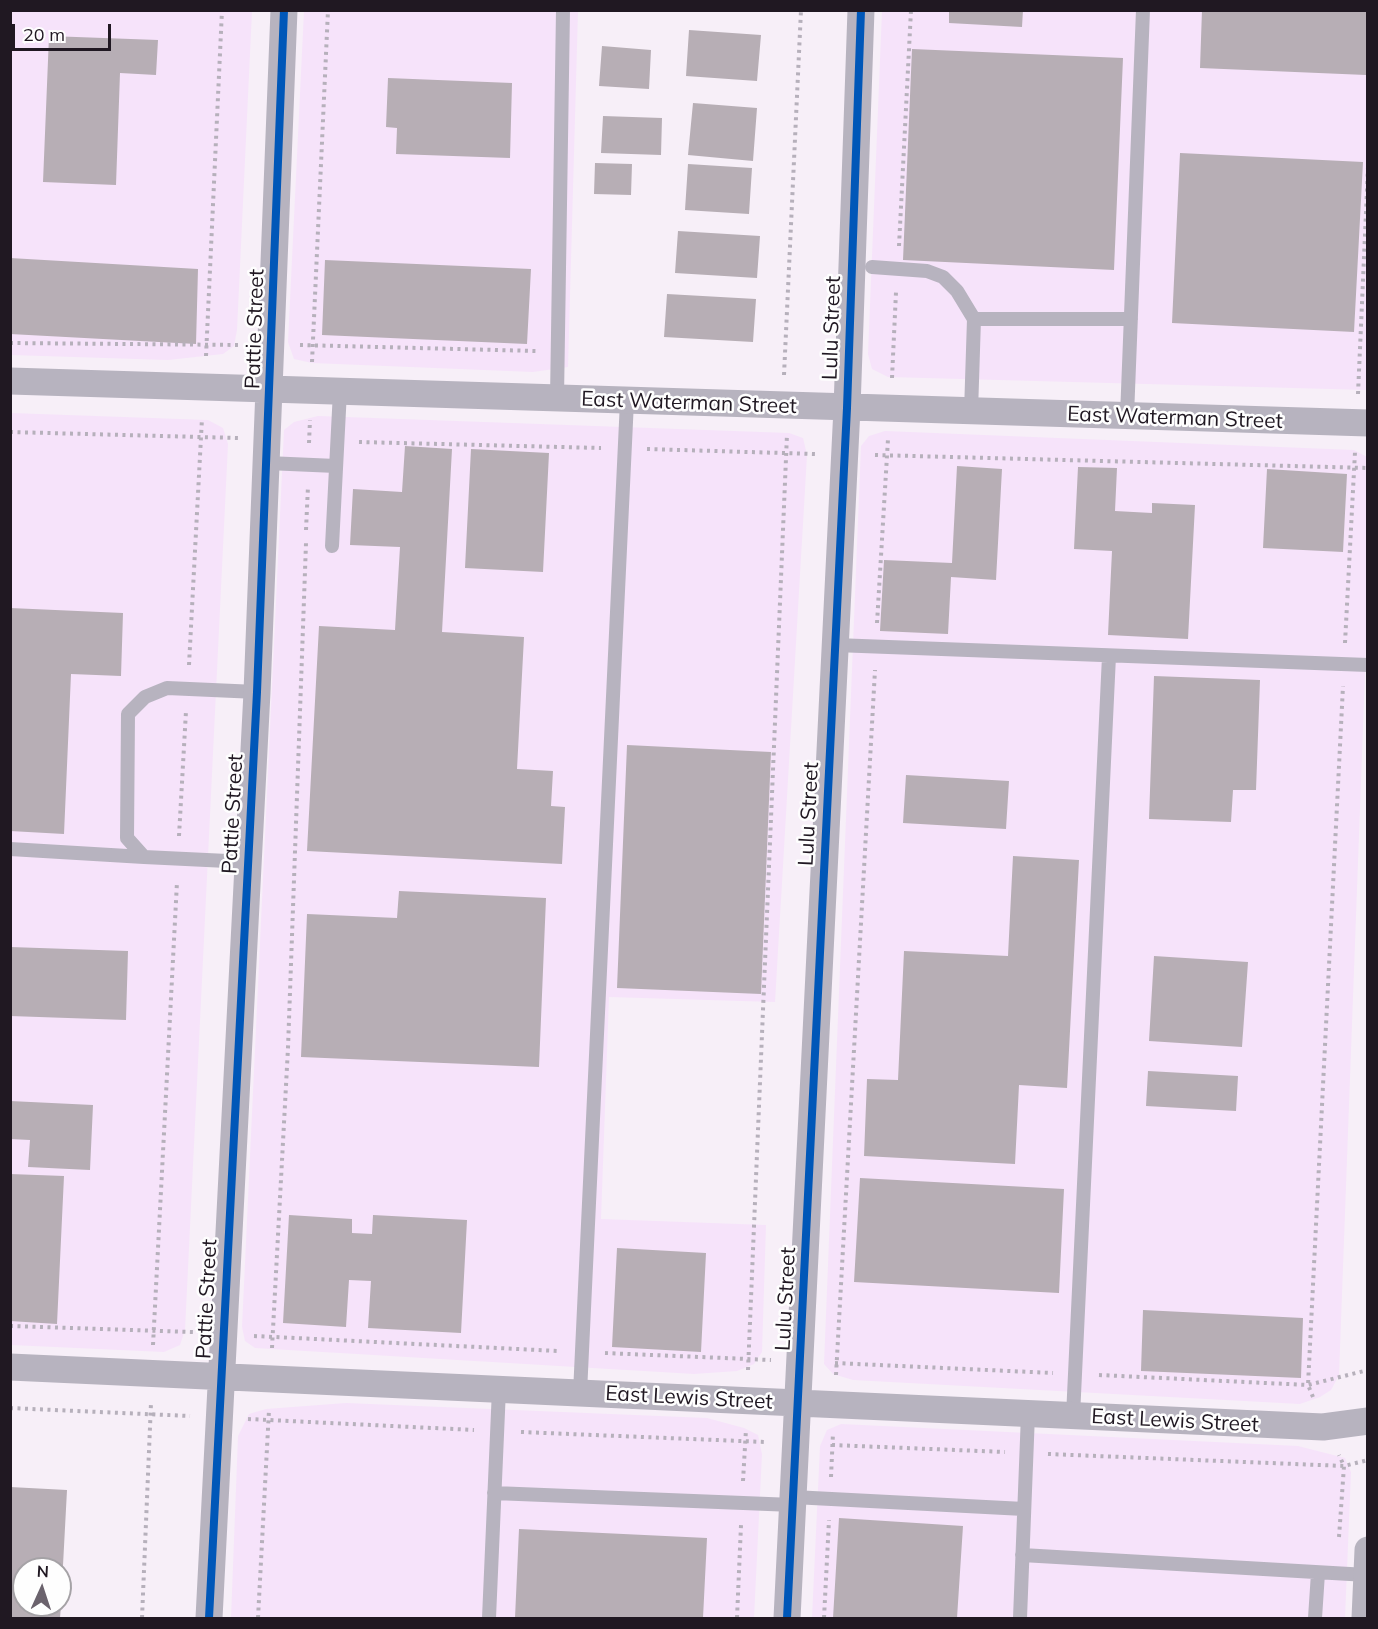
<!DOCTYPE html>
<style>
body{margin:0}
#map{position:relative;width:1378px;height:1629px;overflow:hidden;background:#f7eff8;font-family:Mulish,sans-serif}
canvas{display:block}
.frame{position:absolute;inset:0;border:12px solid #201822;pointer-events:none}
.north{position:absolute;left:12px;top:1557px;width:60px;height:60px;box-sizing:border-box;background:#fefefe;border:2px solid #a5a2a6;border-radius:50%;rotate:3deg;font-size:16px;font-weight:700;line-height:24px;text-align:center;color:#201822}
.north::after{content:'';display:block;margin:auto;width:21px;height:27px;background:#6b636d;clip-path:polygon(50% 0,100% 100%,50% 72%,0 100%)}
.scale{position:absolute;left:12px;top:24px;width:99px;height:27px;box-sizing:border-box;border:3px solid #201822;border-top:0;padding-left:8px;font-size:18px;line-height:21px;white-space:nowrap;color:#201822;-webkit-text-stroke:4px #fefefe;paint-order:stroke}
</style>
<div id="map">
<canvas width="1378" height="1629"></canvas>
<div class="frame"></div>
<div class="north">N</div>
<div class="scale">20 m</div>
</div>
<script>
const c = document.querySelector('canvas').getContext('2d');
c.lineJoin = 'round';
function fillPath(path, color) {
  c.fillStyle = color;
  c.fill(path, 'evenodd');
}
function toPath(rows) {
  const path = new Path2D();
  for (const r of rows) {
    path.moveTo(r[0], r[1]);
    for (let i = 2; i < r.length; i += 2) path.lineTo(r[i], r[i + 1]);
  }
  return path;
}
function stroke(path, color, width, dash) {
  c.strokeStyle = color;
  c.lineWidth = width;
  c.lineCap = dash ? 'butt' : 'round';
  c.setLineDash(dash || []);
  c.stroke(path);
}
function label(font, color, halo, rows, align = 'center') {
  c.font = font + ' Mulish,sans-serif';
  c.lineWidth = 5;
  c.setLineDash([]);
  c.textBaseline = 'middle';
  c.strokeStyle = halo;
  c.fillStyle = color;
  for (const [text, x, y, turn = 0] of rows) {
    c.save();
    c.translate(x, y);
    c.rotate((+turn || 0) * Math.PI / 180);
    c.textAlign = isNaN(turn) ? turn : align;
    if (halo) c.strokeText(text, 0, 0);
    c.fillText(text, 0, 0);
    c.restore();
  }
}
const built = toPath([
 [11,11,252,11,237,330,234,346,223,354,168,360,11,355],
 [304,11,578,11,568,367,533,372,312,363,294,359,288,342],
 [882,11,1367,11,1367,390,888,377,872,369,868,354],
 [11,413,208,420,223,428,228,444,185,1330,180,1345,164,1352,11,1345],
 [318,416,789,433,803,438,807,455,775,1002,609,997,601,1219,766,1225,762,1352,754,1364,737,1371,694,1374,255,1348,245,1341,242,1327,284,430,294,422],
 [885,431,1354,450,1367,457,1367,619,1339,1375,1331,1390,1320,1397,1300,1404,853,1380,833,1374,824,1364,861,446,869,436],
 [346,1403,707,1418,744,1428,758,1435,762,1454,754,1618,231,1618,238,1436,249,1414,266,1409],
 [841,1424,1298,1446,1345,1458,1351,1472,1345,1618,812,1618,820,1446,827,1430]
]);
const building = toPath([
 [949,10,1023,10,1022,27,949,23],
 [1202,10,1368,10,1366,75,1200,68],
 [689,30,761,35,757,81,686,76],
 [49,36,158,40,156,75,120,73,116,185,43,182],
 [602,46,651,50,649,89,599,86],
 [912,49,1123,58,1114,270,903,260],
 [388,78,512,83,510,158,396,154,397,128,386,127],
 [693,103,757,108,753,161,688,155],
 [603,116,662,118,661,155,601,153],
 [1180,153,1363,162,1354,332,1172,323],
 [595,163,632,164,631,195,594,194],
 [688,164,752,168,749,214,685,210],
 [678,231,760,236,757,278,675,273],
 [10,258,198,269,196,344,10,334],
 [325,260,531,269,527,344,322,335],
 [667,294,756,299,753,342,664,337],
 [405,446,452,449,442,632,524,637,517,769,553,771,551,806,565,807,562,864,307,851,319,626,395,630,400,547,350,545,353,489,402,492],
 [471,449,549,453,543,572,465,568],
 [957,466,1002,469,996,580,951,577,948,634,880,631,884,560,952,563],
 [1078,467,1117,468,1115,511,1152,513,1152,503,1195,505,1188,639,1108,635,1112,551,1074,549],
 [1267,469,1347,474,1343,552,1263,548],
 [10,608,123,613,121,676,71,674,64,834,10,831],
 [1154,676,1260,680,1256,790,1233,790,1231,822,1149,819],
 [627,745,771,752,761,994,617,988],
 [906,775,1009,781,1006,829,903,823],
 [1013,856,1079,860,1067,1088,1019,1085,1015,1164,864,1156,867,1079,898,1080,904,951,1008,956],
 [399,891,546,898,539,1067,301,1057,307,914,397,918],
 [10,947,128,951,126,1020,10,1016],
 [1154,956,1248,962,1242,1047,1149,1041],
 [1148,1071,1238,1076,1236,1111,1146,1106],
 [10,1101,93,1105,90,1170,28,1167,30,1140,10,1139],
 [10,1174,64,1176,57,1324,10,1321],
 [860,1178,1064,1189,1059,1293,854,1282],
 [289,1215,352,1219,352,1233,372,1234,373,1215,467,1220,461,1333,368,1328,371,1281,349,1280,346,1327,283,1323],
 [617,1248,706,1253,701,1352,612,1347],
 [1143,1310,1303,1318,1301,1378,1141,1371],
 [10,1487,67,1490,62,1584,60,1569,24,1569,24,1605,61,1605,60,1618,10,1618],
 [839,1518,963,1526,957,1618,833,1618],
 [519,1529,707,1538,703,1618,515,1618]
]);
const path = toPath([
 [899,246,911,10],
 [10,343,242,345],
 [300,345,536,351],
 [206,356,222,10],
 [312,362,328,10],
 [784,375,801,10],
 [892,378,896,292],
 [1358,394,1368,167],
 [10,432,238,438],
 [359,442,601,448],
 [309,443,310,420],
 [647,449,816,454],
 [875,455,1368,468],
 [306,530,308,486],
 [877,623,888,439],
 [1345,643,1355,452],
 [189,665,202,418],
 [179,836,186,711],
 [10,1326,193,1332],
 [254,1336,558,1351],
 [153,1345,177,882],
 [272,1348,288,1048,306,543],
 [605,1353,771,1360],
 [835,1363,1053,1373],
 [748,1370,787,434],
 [836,1375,875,670],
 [1099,1375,1308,1385,1368,1370],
 [1313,1397,1308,1385,1343,686],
 [10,1408,190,1416],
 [248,1419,474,1430],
 [521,1432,765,1442],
 [832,1445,1005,1452],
 [1048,1454,1344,1466,1368,1460],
 [831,1477,833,1433],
 [743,1481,746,1429],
 [1339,1537,1344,1466,1339,1455],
 [142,1618,151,1403],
 [258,1618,269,1410],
 [737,1618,741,1525],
 [824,1618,829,1520]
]);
const service = toPath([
 [872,267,927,271,943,277,957,291,974,319],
 [557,398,563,10],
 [971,412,974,319,1131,319],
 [1127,416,1143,10],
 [267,463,336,466],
 [332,546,340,391],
 [835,645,1368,665],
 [10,849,144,857],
 [248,862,144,857,127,838,128,714,145,697,167,688,257,692],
 [580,1393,627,401],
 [1073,1416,1109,656],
 [494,1493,793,1505],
 [793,1497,1024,1509],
 [1022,1555,1367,1575],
 [489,1618,499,1389],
 [1020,1618,1028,1414],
 [1315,1618,1318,1573]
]);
const minor = toPath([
 [10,381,1368,423],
 [10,1367,1323,1427,1368,1421],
 [209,1618,257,692,284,10],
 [787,1618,847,408,861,10],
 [1365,1618,1368,1550]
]);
const cycleway = toPath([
 [209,1618,257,692,284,10],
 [787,1618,847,408,861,10]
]);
const streetNames = [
 ["Lulu Street",832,328,-88],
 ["Pattie Street",255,329,-88],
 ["East Waterman Street",689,403,2],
 ["East Waterman Street",1175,418,2],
 ["Pattie Street",233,814,-87],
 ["Lulu Street",809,814,-87],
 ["Pattie Street",207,1299,-87],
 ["Lulu Street",786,1299,-87],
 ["East Lewis Street",689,1398,3],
 ["East Lewis Street",1175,1421,3]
];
fillPath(built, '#f6e3fa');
fillPath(building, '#b7aeb5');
stroke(path, '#b6b0bb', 4, [3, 4.5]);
stroke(service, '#b7b3bf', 14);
stroke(minor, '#b7b3bf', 27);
stroke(cycleway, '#0057b8', 8);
label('21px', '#201822', '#fefefe', streetNames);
</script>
